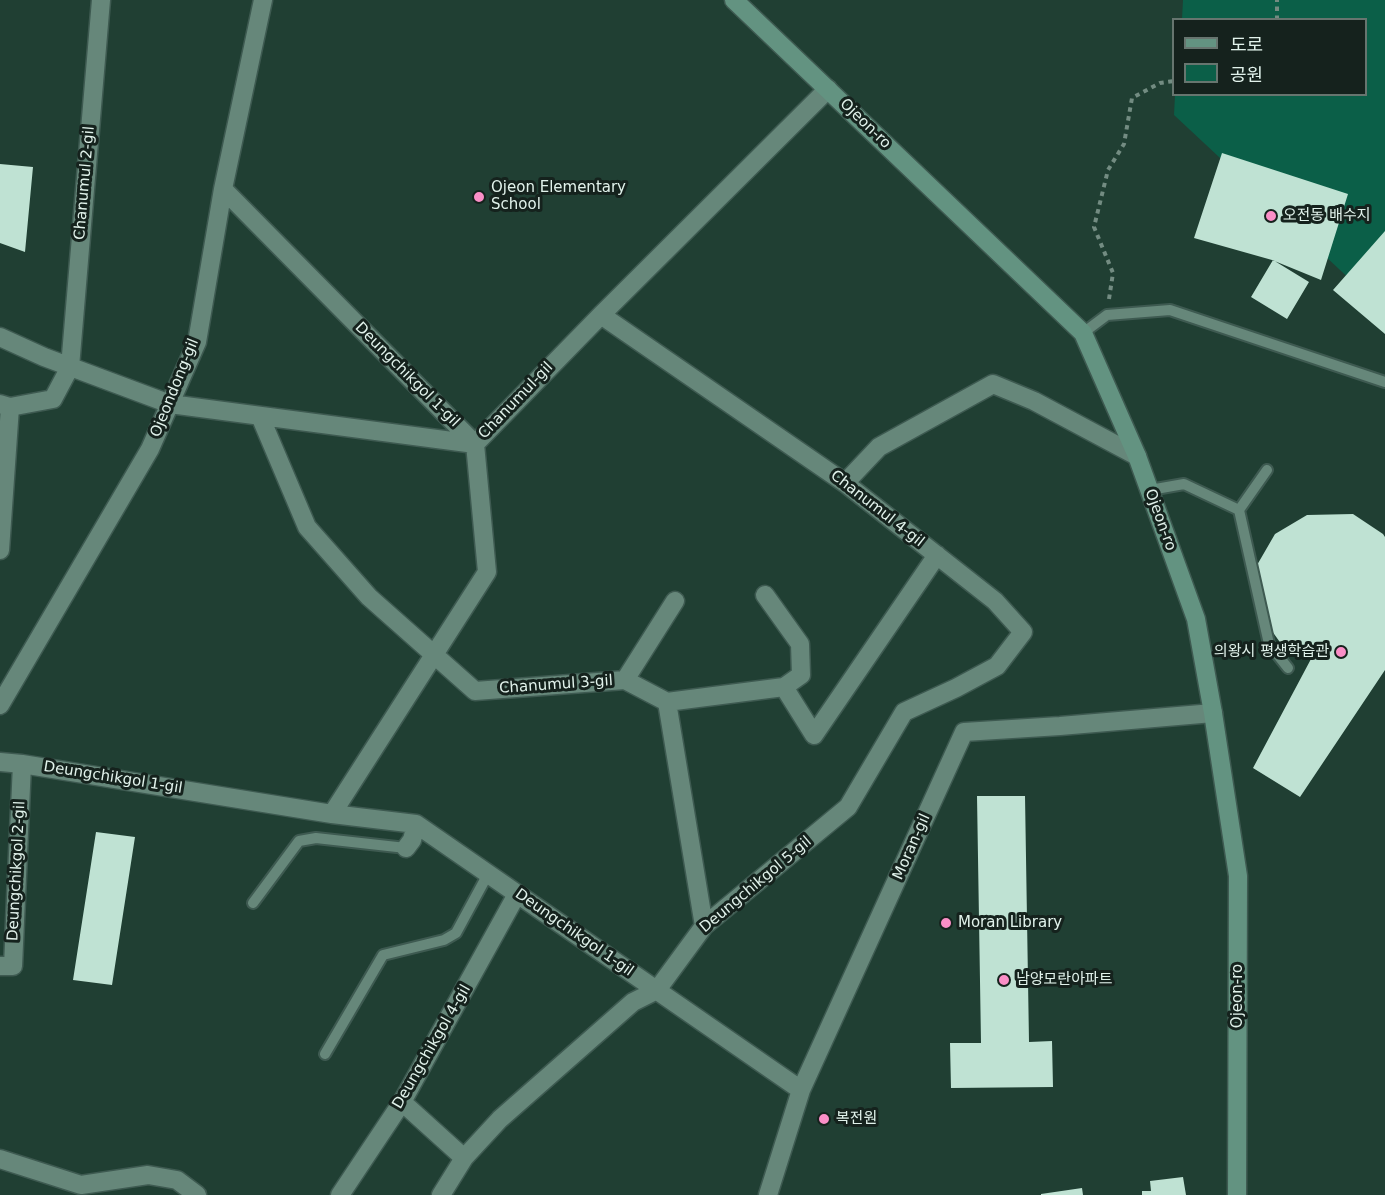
<!DOCTYPE html>
<meta charset="utf-8">
<style>
body{margin:0}
#map{position:relative;width:1385px;height:1195px;overflow:hidden;background:#203f33;font-family:"DejaVu Sans","Noto Sans KR",sans-serif}
canvas{display:block}
.legend{position:absolute;left:1172px;top:18px;width:195px;height:78px;box-sizing:border-box;background:#15221d;border:2px solid #67756f;margin:0;padding:8px 10px;list-style:none;font-size:18px;color:#e1f2eb}
.legend li{display:flex;align-items:center;gap:12px;height:30px}
.legend b{width:30px;border:2px solid #67756f}
</style>
<div id="map">
<canvas width="1385" height="1195"></canvas>
<ul class="legend">
<li><b style="height:8px;background:#639381"></b>도로</li>
<li><b style="height:16px;background:#0b5f48"></b>공원</li>
</ul>
</div>
<script>
const c = document.querySelector('canvas').getContext('2d');
c.lineJoin = 'round';
function fillPath(path, color) {
  c.fillStyle = color;
  c.fill(path, 'evenodd');
}
function toPath(rows) {
  const path = new Path2D();
  for (const r of rows) {
    path.moveTo(r[0], r[1]);
    for (let i = 2; i < r.length; i += 2) path.lineTo(r[i], r[i + 1]);
  }
  return path;
}
function stroke(path, color, width, dash) {
  c.strokeStyle = color;
  c.lineWidth = width;
  c.lineCap = dash ? 'butt' : 'round';
  c.setLineDash(dash || []);
  c.stroke(path);
}
function label(font, color, halo, rows, align = 'center') {
  c.font = font + ' "DejaVu Sans","Noto Sans KR",sans-serif';
  c.lineWidth = 6;
  c.setLineDash([]);
  c.textBaseline = 'middle';
  c.strokeStyle = halo;
  c.fillStyle = color;
  for (const [text, x, y, turn = 0] of rows) {
    c.save();
    c.translate(x, y);
    c.rotate((+turn || 0) * Math.PI / 180);
    c.textAlign = isNaN(turn) ? turn : align;
    if (halo) c.strokeText(text, 0, 0);
    c.fillText(text, 0, 0);
    c.restore();
  }
}
const green = toPath([
 [1183,0,1385,0,1385,312,1174,115,1175,95,1366,94,1366,20,1182,19]
]);
const building = toPath([
 [1222,153,1348,194,1321,280,1272,260,1194,238],
 [0,164,33,167,25,252,0,243],
 [1385,231,1385,334,1333,290],
 [1273,260,1309,282,1287,319,1251,297],
 [1353,514,1383,534,1385,537,1385,670,1300,797,1253,768,1311,659,1282,645,1264,620,1253,572,1275,534,1307,515],
 [977,796,1025,796,1029,1042,1052,1041,1053,1087,951,1088,950,1043,981,1043],
 [96,832,135,837,112,985,73,980],
 [1183,1177,1186,1195,1142,1195,1142,1191,1151,1191,1150,1181],
 [1082,1188,1083,1195,1041,1195,1041,1194]
]);
const path = toPath([
 [1277,20,1277,0],
 [1109,299,1113,273,1094,227,1108,170,1124,144,1132,98,1160,83,1174,81]
]);
const lane = toPath([
 [1083,333,1107,315,1170,310,1385,382],
 [1267,470,1239,510,1269,644,1288,668],
 [1150,490,1184,484,1239,510],
 [253,903,299,841,316,838,406,848],
 [325,1054,383,955,444,940,456,933,488,874]
]);
const street = toPath([
 [223,189,475,444,487,572,332,814],
 [0,337,44,357,170,404,475,444,601,315,828,89],
 [0,404,10,407,53,399,70,367,101,0],
 [260,416,307,527,369,597,475,691,625,680,667,702,784,687,814,735,937,555],
 [845,483,879,447,993,384,1034,401,1137,456],
 [0,550,10,407],
 [765,595,800,644,801,675,784,687],
 [625,680,675,601],
 [667,702,704,926],
 [0,705,150,449,197,342,223,189,263,0],
 [0,762,22,764,332,814,416,824,801,1090],
 [406,848,412,840,416,824],
 [0,966,13,966,22,764],
 [402,1102,464,1158],
 [0,1159,81,1185,148,1175,177,1180,197,1195],
 [340,1195,402,1102,517,894],
 [441,1195,464,1158,500,1119,633,1002,657,990,704,926,848,807,904,712,956,688,997,666,1023,632,995,601,845,483,601,315],
 [768,1195,801,1090,964,732,1060,726,1213,713]
]);
const secondary = toPath([
 [734,0,1083,333,1137,456,1196,619,1213,713,1238,876,1237,1195]
]);
const markers = [
 [479,197,6,"#fa8fc7"],
 [1271,216,6,"#fa8fc7"],
 [1341,652,6,"#fa8fc7"],
 [946,923,6,"#fa8fc7"],
 [1004,980,6,"#fa8fc7"],
 [824,1119,6,"#fa8fc7"]
];
const streetNames = [
 ["Ojeon-ro",865,124,44],
 ["Chanumul 2-gil",85,183,-85],
 ["Deungchikgol 1-gil",407,375,45],
 ["Ojeondong-gil",175,388,-68],
 ["Chanumul-gil",516,401,-46],
 ["Chanumul 4-gil",877,509,38],
 ["Ojeon-ro",1160,520,70],
 ["Chanumul 3-gil",556,685,-4],
 ["Deungchikgol 1-gil",113,778,9],
 ["Moran-gil",912,847,-66],
 ["Deungchikgol 2-gil",17,871,-87],
 ["Deungchikgol 5-gil",756,885,-40],
 ["Deungchikgol 1-gil",574,933,35],
 ["Ojeon-ro",1238,996,-90],
 ["Deungchikgol 4-gil",432,1047,-60]
];
const poiNames = [
 ["Ojeon Elementary",491,188],
 ["School",491,205],
 ["오전동 배수지",1283,216],
 ["의왕시 평생학습관",1329,652,"right"],
 ["Moran Library",958,923],
 ["남양모란아파트",1016,980],
 ["복전원",836,1119]
];
fillPath(green, '#0b5f48');
fillPath(building, '#bfe2d3');
stroke(lane, '#3e5a51', 14);
stroke(street, '#3e5a51', 21);
stroke(secondary, '#3e5a51', 21);
stroke(path, '#738c82', 4, [4.5, 4.5]);
stroke(lane, '#66877a', 10);
stroke(street, '#66877a', 18);
stroke(secondary, '#639381', 18);
for (const [x, y, r, color] of markers) {
  const dot = new Path2D();
  dot.arc(x, y, r, 0, 2 * Math.PI);
  c.fillStyle = color;
  c.fill(dot);
  stroke(dot, '#15221d', 2);
}
label('15px', '#e1f2eb', '#15221d', streetNames);
label('15px', '#e1f2eb', '#15221d', poiNames, 'left');
</script>
